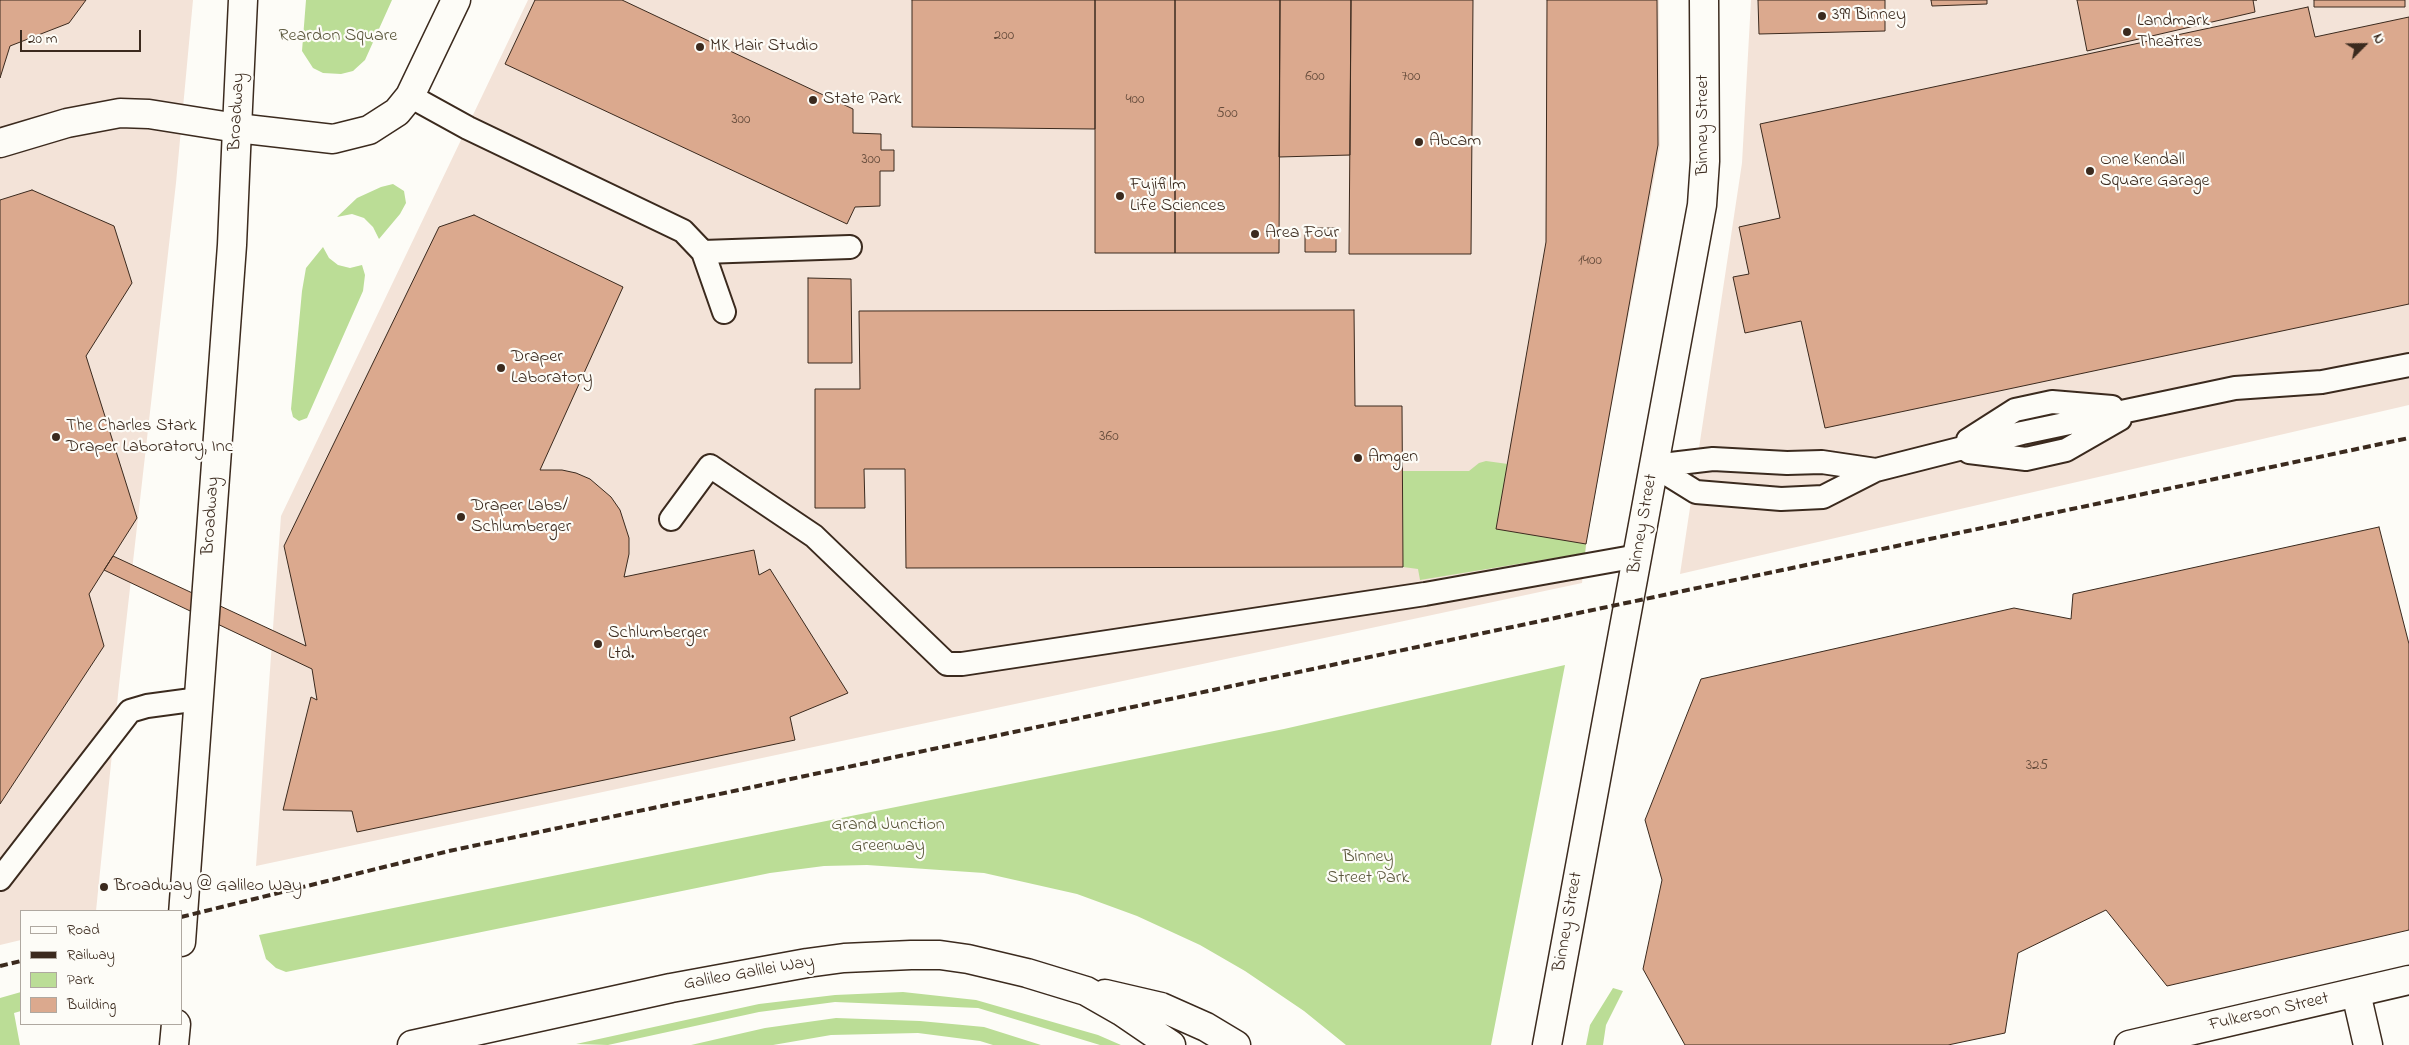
<!DOCTYPE html>
<style>
body{margin:0}
#map{position:relative;width:2409px;height:1045px;overflow:hidden;background:#fdfcf7;font-family:"Indie Flower",sans-serif}
canvas{display:block}
.legend{position:absolute;left:20px;top:910px;width:162px;height:115px;box-sizing:border-box;background:#fdfcf7;border:1px solid #afa8a0;margin:0;padding:6px 9px;list-style:none;font-size:15px;color:#3b2a1e}
.legend li{display:flex;align-items:center;gap:10px;height:25px}
.legend b{width:25px;border:1px solid #afa8a0}
.north{position:absolute;left:2339px;top:20px;width:50px;height:50px;-webkit-text-stroke:4px #fdfcf7;paint-order:stroke;rotate:67deg;font-size:14px;font-weight:700;line-height:20px;text-align:center;color:#3b2a1e}
.north::after{content:'';display:block;margin:auto;width:18px;height:22px;background:#3b2a1e;clip-path:polygon(50% 0,100% 100%,50% 72%,0 100%)}
.scale{position:absolute;left:20px;top:30px;width:121px;height:22px;box-sizing:border-box;border:2px solid #3b2a1e;border-top:0;padding-left:6px;font-size:15px;line-height:18px;white-space:nowrap;color:#3b2a1e;-webkit-text-stroke:4px #fdfcf7;paint-order:stroke}
</style>
<div id="map">
<canvas width="2409" height="1045"></canvas>
<ul class="legend">
<li><b style="height:6px;background:#fdfcf7"></b>Road</li>
<li><b style="height:6px;background:#3b2a1e"></b>Railway</li>
<li><b style="height:14px;background:#bbdd96"></b>Park</li>
<li><b style="height:14px;background:#dba98e"></b>Building</li>
</ul>
<div class="north">N</div>
<div class="scale">20 m</div>
</div>
<script>
const c = document.querySelector('canvas').getContext('2d');
c.lineJoin = 'round';
function fillPath(path, color) {
  c.fillStyle = color;
  c.fill(path, 'evenodd');
}
function toPath(rows) {
  const path = new Path2D();
  for (const r of rows) {
    path.moveTo(r[0], r[1]);
    for (let i = 2; i < r.length; i += 2) path.lineTo(r[i], r[i + 1]);
  }
  return path;
}
function stroke(path, color, width, dash) {
  c.strokeStyle = color;
  c.lineWidth = width;
  c.lineCap = dash ? 'butt' : 'round';
  c.setLineDash(dash || []);
  c.stroke(path);
}
function label(font, color, halo, rows, align = 'center') {
  c.font = font + ' "Indie Flower",sans-serif';
  c.lineWidth = 4.5;
  c.setLineDash([]);
  c.textBaseline = 'middle';
  c.strokeStyle = halo;
  c.fillStyle = color;
  for (const [text, x, y, turn = 0] of rows) {
    c.save();
    c.translate(x, y);
    c.rotate((+turn || 0) * Math.PI / 180);
    c.textAlign = isNaN(turn) ? turn : align;
    if (halo) c.strokeText(text, 0, 0);
    c.fillText(text, 0, 0);
    c.restore();
  }
}
const built = toPath([
 [0,0,193,0,176,183,119,685,96,911,21,911,21,940,0,945],
 [528,0,1659,0,1660,146,1587,538,1582,583,256,866,281,516],
 [1751,0,2409,0,2409,405,1680,574,1742,163]
]);
const green = toPath([
 [306,0,392,0,365,60,353,71,341,74,323,73,313,68,302,51],
 [393,184,404,191,406,203,400,214,379,239,373,227,364,218,352,214,337,217,357,198,381,187],
 [323,247,329,258,338,265,350,268,362,265,365,275,363,291,307,418,299,421,293,417,291,409,302,291,306,268],
 [1486,461,1508,464,1496,529,1586,544,1585,553,1420,580,1418,569,1403,567,1403,471,1469,471,1479,463],
 [1565,665,1491,1045,1346,1045,1304,1011,1245,971,1200,945,1137,916,1077,894,984,873,867,865,824,866,770,873,286,972,276,968,266,959,259,935,1284,729],
 [1613,988,1623,991,1606,1025,1603,1045,1586,1045,1590,1025],
 [21,992,21,1011,14,1013,20,1045,0,1045,0,998],
 [903,992,976,1000,1098,1035,1121,1045,1100,1045,978,1008,835,1002,759,1012,608,1045,576,1044,759,1004,835,995],
 [836,1018,920,1021,984,1027,1041,1045,993,1045,980,1041,918,1033,831,1035,773,1045,691,1045,765,1028]
]);
const building = toPath([
 [0,0,86,0,69,23,10,46,0,78,0,0],
 [535,0,622,0,853,109,853,133,881,134,881,150,894,150,894,171,880,171,880,206,855,207,847,224,505,64,535,0],
 [912,0,1095,0,1095,129,912,127,912,0],
 [1095,0,1175,0,1175,253,1095,253,1095,0],
 [1175,0,1280,0,1279,253,1175,253,1175,0],
 [1280,0,1351,0,1350,155,1279,157,1280,0],
 [1351,0,1473,0,1471,254,1349,254,1351,0],
 [1547,0,1657,0,1658,145,1586,544,1496,529,1546,242,1547,0],
 [1758,0,1885,0,1885,31,1759,34,1758,0],
 [1931,0,1987,0,1987,4,1932,6,1931,0],
 [2077,0,2257,0,2253,0,2255,12,2087,51,2077,0],
 [2314,0,2405,0,2405,7,2314,7,2314,0],
 [2308,7,2315,37,2409,17,2409,304,1825,428,1801,321,1745,333,1733,277,1749,274,1739,227,1780,218,1760,124,2308,7],
 [32,190,114,226,132,283,86,356,137,518,89,594,104,646,0,804,0,200,32,190],
 [474,215,623,287,540,470,562,470,576,473,590,479,611,497,620,510,629,538,629,554,624,577,754,550,759,575,770,569,848,693,790,717,795,740,357,832,352,811,283,810,311,697,317,700,312,669,104,570,113,556,306,646,284,546,439,227,474,215],
 [1305,228,1336,228,1336,252,1305,252,1305,228],
 [808,278,851,279,852,363,808,363,808,278],
 [1354,310,1355,406,1402,406,1403,567,906,568,905,469,864,469,865,508,815,508,815,389,860,389,859,311,1354,310],
 [2379,527,2409,644,2409,930,2167,986,2106,910,2018,953,2005,1033,1948,1045,1685,1045,1643,969,1662,880,1645,820,1701,679,2014,608,2071,619,2073,594,2379,527]
]);
const lane = toPath([
 [410,96,468,128,683,231,703,252,724,312],
 [703,252,850,247],
 [1968,440,2015,410,2052,402,2112,407],
 [1969,452,2026,459,2066,450,2120,419],
 [1654,466,1696,492,1781,499,1823,497,1876,470,2022,433,2235,388,2322,382,2409,365],
 [1654,466,1713,459,1787,463,1822,462,1876,470],
 [671,519,710,466,814,536,947,664,962,664,1425,594,1638,556],
 [0,879,130,711,147,706,199,699]
]);
const street = toPath([
 [0,143,67,123,120,113,149,114,237,128],
 [2356,993,2368,1045]
]);
const secondary = toPath([
 [237,128,243,0],
 [1105,994,1161,1007,1206,1027,1236,1045],
 [412,1045,671,988,807,963,844,958,911,955,940,955,968,959,1027,973,1086,991,1121,1011,1171,1045],
 [1547,1045,1702,205,1705,161,1704,0],
 [2129,1045,2409,980]
]);
const primary = toPath([
 [181,942,232,245,237,128,333,139,369,130,397,112,410,96,456,0],
 [174,1045,176,1024]
]);
const rail = toPath([
 [181,917,449,851,2409,438],
 [0,966,21,961]
]);
const markers = [
 [1822,16,5,"#3b2a1e"],
 [2127,32,5,"#3b2a1e"],
 [700,47,5,"#3b2a1e"],
 [813,100,5,"#3b2a1e"],
 [1419,142,5,"#3b2a1e"],
 [2090,171,5,"#3b2a1e"],
 [1120,196,5,"#3b2a1e"],
 [1255,234,5,"#3b2a1e"],
 [501,368,5,"#3b2a1e"],
 [56,437,5,"#3b2a1e"],
 [1358,458,5,"#3b2a1e"],
 [461,517,5,"#3b2a1e"],
 [598,644,5,"#3b2a1e"],
 [104,887,5,"#3b2a1e"]
];
const numberNames = [
 ["200",1004,37],
 ["600",1315,78],
 ["700",1411,78],
 ["400",1135,101],
 ["500",1227,115],
 ["300",741,121],
 ["300",871,161],
 ["1400",1590,262],
 ["360",1109,438],
 ["325",2037,767]
];
const poiNames = [
 ["399 Binney",1832,16],
 ["Landmark",2137,22],
 ["Theatres",2137,43],
 ["MK Hair Studio",710,47],
 ["State Park",823,100],
 ["Abcam",1429,142],
 ["One Kendall",2100,161],
 ["Square Garage",2100,182],
 ["Fujifilm",1130,186],
 ["Life Sciences",1130,207],
 ["Area Four",1265,234],
 ["Draper",511,358],
 ["Laboratory",511,379],
 ["The Charles Stark",66,427],
 ["Draper Laboratory, Inc",66,448],
 ["Amgen",1368,458],
 ["Draper Labs/",471,507],
 ["Schlumberger",471,528],
 ["Schlumberger",608,634],
 ["Ltd.",608,655],
 ["Broadway @ Galileo Way",114,887]
];
const parkNames = [
 ["Reardon Square",338,37],
 ["Grand Junction",888,826],
 ["Greenway",888,847],
 ["Binney",1368,858],
 ["Street Park",1368,879]
];
const streetNames = [
 ["Broadway",238,112,-87],
 ["Binney Street",1704,125,-90],
 ["Broadway",212,516,-86],
 ["Binney Street",1644,524,-80],
 ["Binney Street",1569,922,-80],
 ["Galileo Galilei Way",749,974,-10],
 ["Fulkerson Street",2269,1013,-13]
];
fillPath(built, '#f3e3d8');
fillPath(green, '#bbdd96');
fillPath(building, '#dba98e');
stroke(building, '#3b2a1e', 1);
stroke(lane, '#3b2a1e', 26);
stroke(street, '#3b2a1e', 31);
stroke(secondary, '#3b2a1e', 31);
stroke(primary, '#3b2a1e', 31);
stroke(lane, '#fdfcf7', 22);
stroke(street, '#fdfcf7', 28);
stroke(secondary, '#fdfcf7', 28);
stroke(primary, '#fdfcf7', 28);
stroke(rail, '#3b2a1e', 4, [8, 4]);
for (const [x, y, r, color] of markers) {
  const dot = new Path2D();
  dot.arc(x, y, r, 0, 2 * Math.PI);
  c.fillStyle = color;
  c.fill(dot);
  stroke(dot, '#fdfcf7', 2);
}
label('15px', '#634a3a', null, numberNames);
label('18px', '#3b2a1e', '#fdfcf7', poiNames, 'left');
label('18px', '#5b573c', '#fdfcf7', parkNames);
label('18px', '#3b2a1e', '#fdfcf7', streetNames);
</script>
